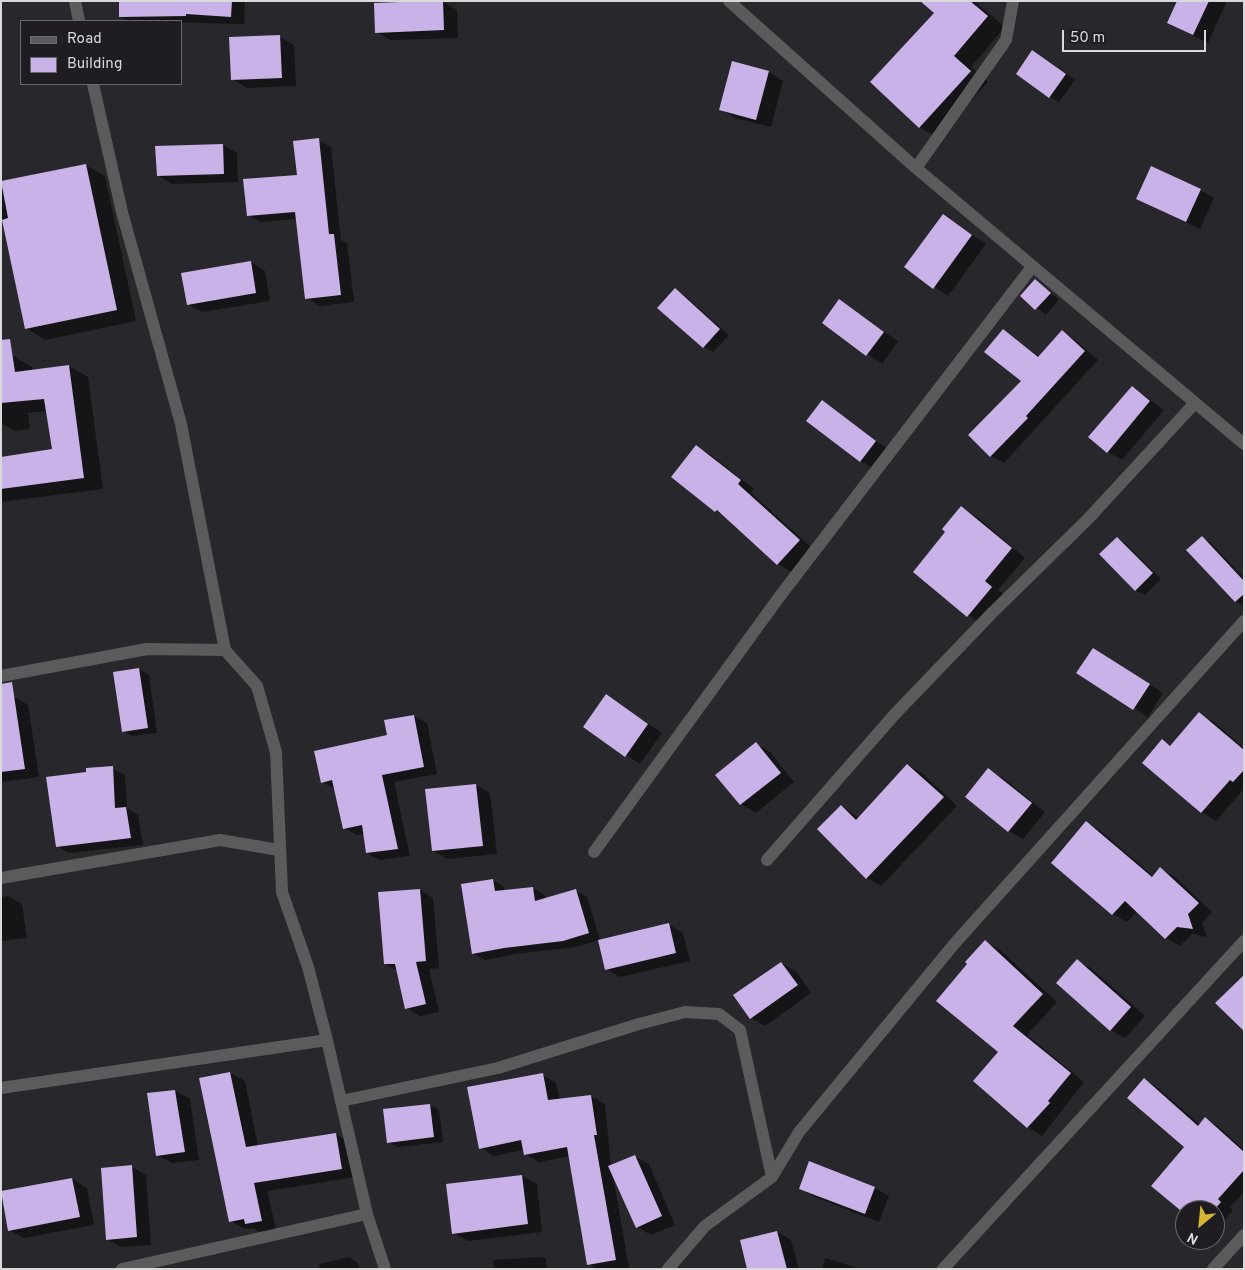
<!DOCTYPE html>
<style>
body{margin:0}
#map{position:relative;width:1245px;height:1270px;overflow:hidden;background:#28272b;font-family:Overpass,sans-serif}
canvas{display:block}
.frame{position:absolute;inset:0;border:2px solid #d9d8db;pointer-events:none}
.legend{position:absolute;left:20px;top:20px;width:162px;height:65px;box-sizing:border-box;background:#1f1d21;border:1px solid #69686b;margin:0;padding:6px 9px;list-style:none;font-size:15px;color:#d9d8db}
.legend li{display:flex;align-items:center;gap:10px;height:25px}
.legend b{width:25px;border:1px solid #69686b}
.north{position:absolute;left:1175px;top:1200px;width:50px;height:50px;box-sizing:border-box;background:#1f1d21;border:1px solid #69686b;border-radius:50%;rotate:208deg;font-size:14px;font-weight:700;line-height:20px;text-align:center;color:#d9d8db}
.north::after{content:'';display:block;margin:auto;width:18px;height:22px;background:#d6b534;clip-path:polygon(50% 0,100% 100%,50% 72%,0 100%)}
.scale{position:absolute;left:1062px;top:30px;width:144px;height:22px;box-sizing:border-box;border:2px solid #d9d8db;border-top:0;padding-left:6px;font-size:15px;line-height:18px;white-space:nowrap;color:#d9d8db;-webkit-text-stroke:4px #1f1d21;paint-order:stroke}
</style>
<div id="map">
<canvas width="1245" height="1270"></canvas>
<div class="frame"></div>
<ul class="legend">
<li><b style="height:6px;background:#5b5a5d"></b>Road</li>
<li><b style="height:14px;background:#c8b2e7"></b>Building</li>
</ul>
<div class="north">N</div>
<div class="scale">50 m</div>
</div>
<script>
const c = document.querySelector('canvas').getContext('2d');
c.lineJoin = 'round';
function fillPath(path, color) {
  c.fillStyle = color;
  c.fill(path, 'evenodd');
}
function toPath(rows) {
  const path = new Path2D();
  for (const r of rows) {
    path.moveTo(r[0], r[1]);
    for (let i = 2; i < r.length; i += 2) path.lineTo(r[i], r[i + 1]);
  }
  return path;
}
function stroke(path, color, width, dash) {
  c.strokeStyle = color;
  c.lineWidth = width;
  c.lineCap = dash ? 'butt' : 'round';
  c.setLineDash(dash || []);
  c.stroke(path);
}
const shadow = toPath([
 [120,1,245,1,244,24,128,21,120,17],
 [922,1,974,1,1005,27,971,67,988,82,937,137,919,127,936,13],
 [1178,1,1227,1,1208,43,1168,23],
 [443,2,457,10,458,38,391,40,376,32],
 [280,37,294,45,296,86,247,88,232,79],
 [1042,57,1075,80,1059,102,1050,97],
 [733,63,769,72,783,81,771,127,735,118,721,109],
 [318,140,331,147,341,240,347,243,354,302,320,306,307,298,297,219,261,222,248,215,299,176],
 [223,145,237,153,238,182,172,184,158,176],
 [85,165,105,176,136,321,45,340,26,328,1,212,1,190],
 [1200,190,1214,198,1200,229,1137,199],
 [944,216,986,244,948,296,906,267],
 [251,262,265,271,270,301,202,312,188,304],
 [1035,281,1059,299,1046,315,1022,296],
 [675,290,684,295,729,335,713,352,704,347,659,308],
 [839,301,898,341,882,364,823,323],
 [1003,331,1040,357,1062,332,1075,340,1098,360,1004,463,991,456,1023,381],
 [12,355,32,367,32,371,69,366,88,377,103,489,1,502,1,458,54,450,47,411,28,413,30,429,15,431,1,423,1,357],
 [1132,387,1164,410,1122,460,1108,452],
 [822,402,889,450,875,469,860,461],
 [697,447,711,455,754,489,751,493,813,549,792,572,778,564,725,516,716,511],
 [961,508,976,516,1025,558,998,590,1005,596,982,624,968,615,947,531],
 [1117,538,1126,544,1161,579,1145,595,1135,590],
 [1202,538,1211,543,1244,578,1244,606,1235,601],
 [1108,658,1163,693,1148,717,1078,673],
 [139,669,149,675,157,733,132,736,123,731],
 [606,696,662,733,640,764,584,727],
 [14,697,28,705,39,777,1,782,1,698],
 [1199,714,1214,722,1244,748,1244,789,1216,821,1202,812,1144,763,1162,741,1172,746],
 [414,716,427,723,437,774,394,782,410,856,380,860,367,853,365,834,357,835,344,828,335,789,322,782],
 [756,744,770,752,794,782,756,813,741,804,717,775],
 [908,765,922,773,957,806,881,886,867,878,842,806,859,818],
 [112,768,125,775,127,808,138,815,143,845,69,853,57,846,87,773],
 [989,770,1003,778,1045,812,1023,839,1009,831,967,797],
 [476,785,490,793,497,854,447,859,433,851],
 [1087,823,1101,831,1154,877,1160,869,1175,877,1212,912,1202,923,1207,937,1192,934,1180,946,1166,938,1137,911,1127,922,1113,914],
 [493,880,504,887,505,891,533,888,545,895,545,899,575,890,587,897,600,940,668,924,683,933,690,961,620,977,606,969,599,940,575,947,516,954,485,960,473,953],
 [420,890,433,898,439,968,429,969,439,1012,420,1016,407,1008,398,971,385,964],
 [8,896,22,904,27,938,1,941,1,897],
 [986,942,1000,950,1057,1002,1027,1035,1084,1082,1042,1136,1028,1127,975,1081,1000,1052],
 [1078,961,1092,969,1145,1016,1125,1038,1110,1030],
 [781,963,796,971,811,993,765,1026,751,1018],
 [230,1073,245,1081,258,1146,336,1134,350,1143,356,1177,267,1191,276,1229,260,1232,253,1228,245,1229,231,1221],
 [542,1075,556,1083,560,1100,591,1096,605,1104,611,1166,634,1156,649,1164,675,1225,651,1235,637,1227,613,1176,629,1268,597,1269,589,1264,570,1156,539,1162,525,1154,524,1150,494,1156,481,1148],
 [1145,1080,1157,1087,1200,1125,1205,1119,1218,1126,1244,1150,1244,1192,1230,1207,1233,1210,1215,1231,1215,1210,1185,1210,1185,1213,1153,1186,1185,1147],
 [175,1091,190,1099,199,1160,172,1163,157,1155,148,1095],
 [430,1105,439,1110,443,1142,398,1147,388,1142],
 [810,1163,875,1188,889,1196,879,1222,815,1197,800,1189],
 [132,1167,146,1175,151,1245,121,1247,107,1239],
 [522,1176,537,1184,542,1232,468,1241,454,1233],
 [72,1179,87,1188,94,1225,24,1238,9,1230],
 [777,1232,791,1240,799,1269,749,1269],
 [349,1257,358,1263,360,1269,320,1269,319,1264],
 [541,1257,546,1259,547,1269,494,1269,493,1260],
 [825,1258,861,1269,822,1269]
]);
const building = toPath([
 [119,1,232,1,231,17,186,14,186,16,119,17],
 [426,1,443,1,444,30,375,33,374,3],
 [920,1,970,1,988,16,954,56,971,71,919,128,870,82,934,13],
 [1177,1,1209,1,1193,35,1167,23],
 [280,35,282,78,231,80,229,37],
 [1032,50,1066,74,1049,98,1016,74],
 [732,61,769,71,756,120,719,110],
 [319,138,329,234,334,234,341,295,305,299,295,212,247,216,243,179,297,175,293,141],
 [223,144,224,174,157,176,155,146],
 [86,164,117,310,25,329,2,220,8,218,1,181],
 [1151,166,1201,189,1186,222,1136,199],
 [943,214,972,235,933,289,904,267],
 [251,261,256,293,187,305,181,273],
 [1035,279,1051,293,1035,310,1020,296],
 [675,288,720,329,703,348,657,308],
 [839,299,884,332,866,356,822,323],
 [1003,329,1038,357,1062,330,1085,351,1026,416,1028,418,990,457,968,435,1021,381,984,352],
 [10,339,15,372,69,365,84,478,1,489,1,457,52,449,44,399,1,403,1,340],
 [1132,386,1150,401,1107,453,1088,437],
 [822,400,876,441,860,462,806,421],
 [696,445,741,480,738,484,800,540,777,565,717,510,715,512,671,477],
 [961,506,1012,548,985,581,992,587,967,617,913,572,945,532,942,529],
 [1202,536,1244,581,1244,594,1235,602,1186,550],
 [1117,537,1153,573,1135,591,1099,554],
 [1093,648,1150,684,1133,710,1076,673],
 [139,668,148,728,122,732,113,672],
 [12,682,25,769,1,772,1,684],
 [606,694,648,724,625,757,583,727],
 [1199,712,1244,750,1244,770,1233,782,1230,780,1201,813,1142,763,1162,739,1170,746],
 [414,715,424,767,382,775,398,849,366,853,362,825,343,829,332,780,321,783,314,751,387,735,384,720],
 [756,742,781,773,740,805,715,775],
 [907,764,944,797,866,879,817,829,841,805,856,820],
 [113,766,115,808,126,807,131,838,56,847,46,777,86,772,86,768],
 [988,768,1032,803,1008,832,965,797],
 [476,784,483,846,432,851,425,789],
 [1086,821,1152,877,1160,867,1199,903,1188,914,1193,929,1177,927,1165,939,1125,901,1112,915,1051,863],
 [493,879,495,891,533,887,535,901,576,889,589,933,563,941,504,948,472,954,461,884],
 [420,889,426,961,416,962,426,1004,405,1009,395,964,384,964,378,892],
 [669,923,676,953,605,970,598,940],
 [985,940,1043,994,1013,1026,1071,1073,1048,1101,1050,1103,1027,1128,973,1081,998,1052,936,1001,967,964,965,962],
 [1077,959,1131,1007,1110,1031,1056,983],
 [781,962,798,985,750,1019,733,995],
 [1244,975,1244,1031,1215,1003],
 [230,1072,246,1147,336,1133,342,1169,254,1183,262,1221,245,1224,244,1219,229,1222,199,1078],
 [543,1073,548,1100,591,1095,597,1135,594,1135,616,1260,587,1265,567,1147,524,1155,521,1140,479,1149,467,1087],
 [1144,1078,1198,1126,1205,1117,1244,1152,1244,1170,1218,1199,1221,1202,1214,1210,1180,1210,1151,1186,1184,1147,1127,1098],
 [175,1090,185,1152,156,1156,147,1093],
 [430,1104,434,1137,387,1143,383,1109],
 [635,1155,662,1216,636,1228,608,1166],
 [809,1161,875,1187,865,1214,799,1189],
 [132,1165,137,1237,106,1240,101,1168],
 [522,1175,528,1224,452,1234,446,1184],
 [72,1178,80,1217,8,1231,1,1191],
 [777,1231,787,1269,747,1269,740,1240]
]);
const minor = toPath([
 [75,1,79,21],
 [729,1,916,168,1244,444],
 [93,84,122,212,181,424,225,650],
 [916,168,1006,40,1013,1],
 [1,676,147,649,225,650,257,686,276,752,282,892,308,967,327,1040,367,1214,385,1269],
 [594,852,780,596,1032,267],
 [767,860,895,714,992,613,1088,519,1194,404],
 [1,878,220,840,279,850],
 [1,1088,327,1040],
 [341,1101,498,1068,639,1024,685,1012,719,1014,740,1030,772,1177],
 [122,1269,367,1214],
 [668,1269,705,1226,772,1177,799,1132,955,943,1244,621],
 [943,1269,1244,941],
 [1213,1269,1244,1235]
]);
fillPath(shadow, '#0007');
fillPath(building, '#c8b2e7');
stroke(minor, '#5b5a5d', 12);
</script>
